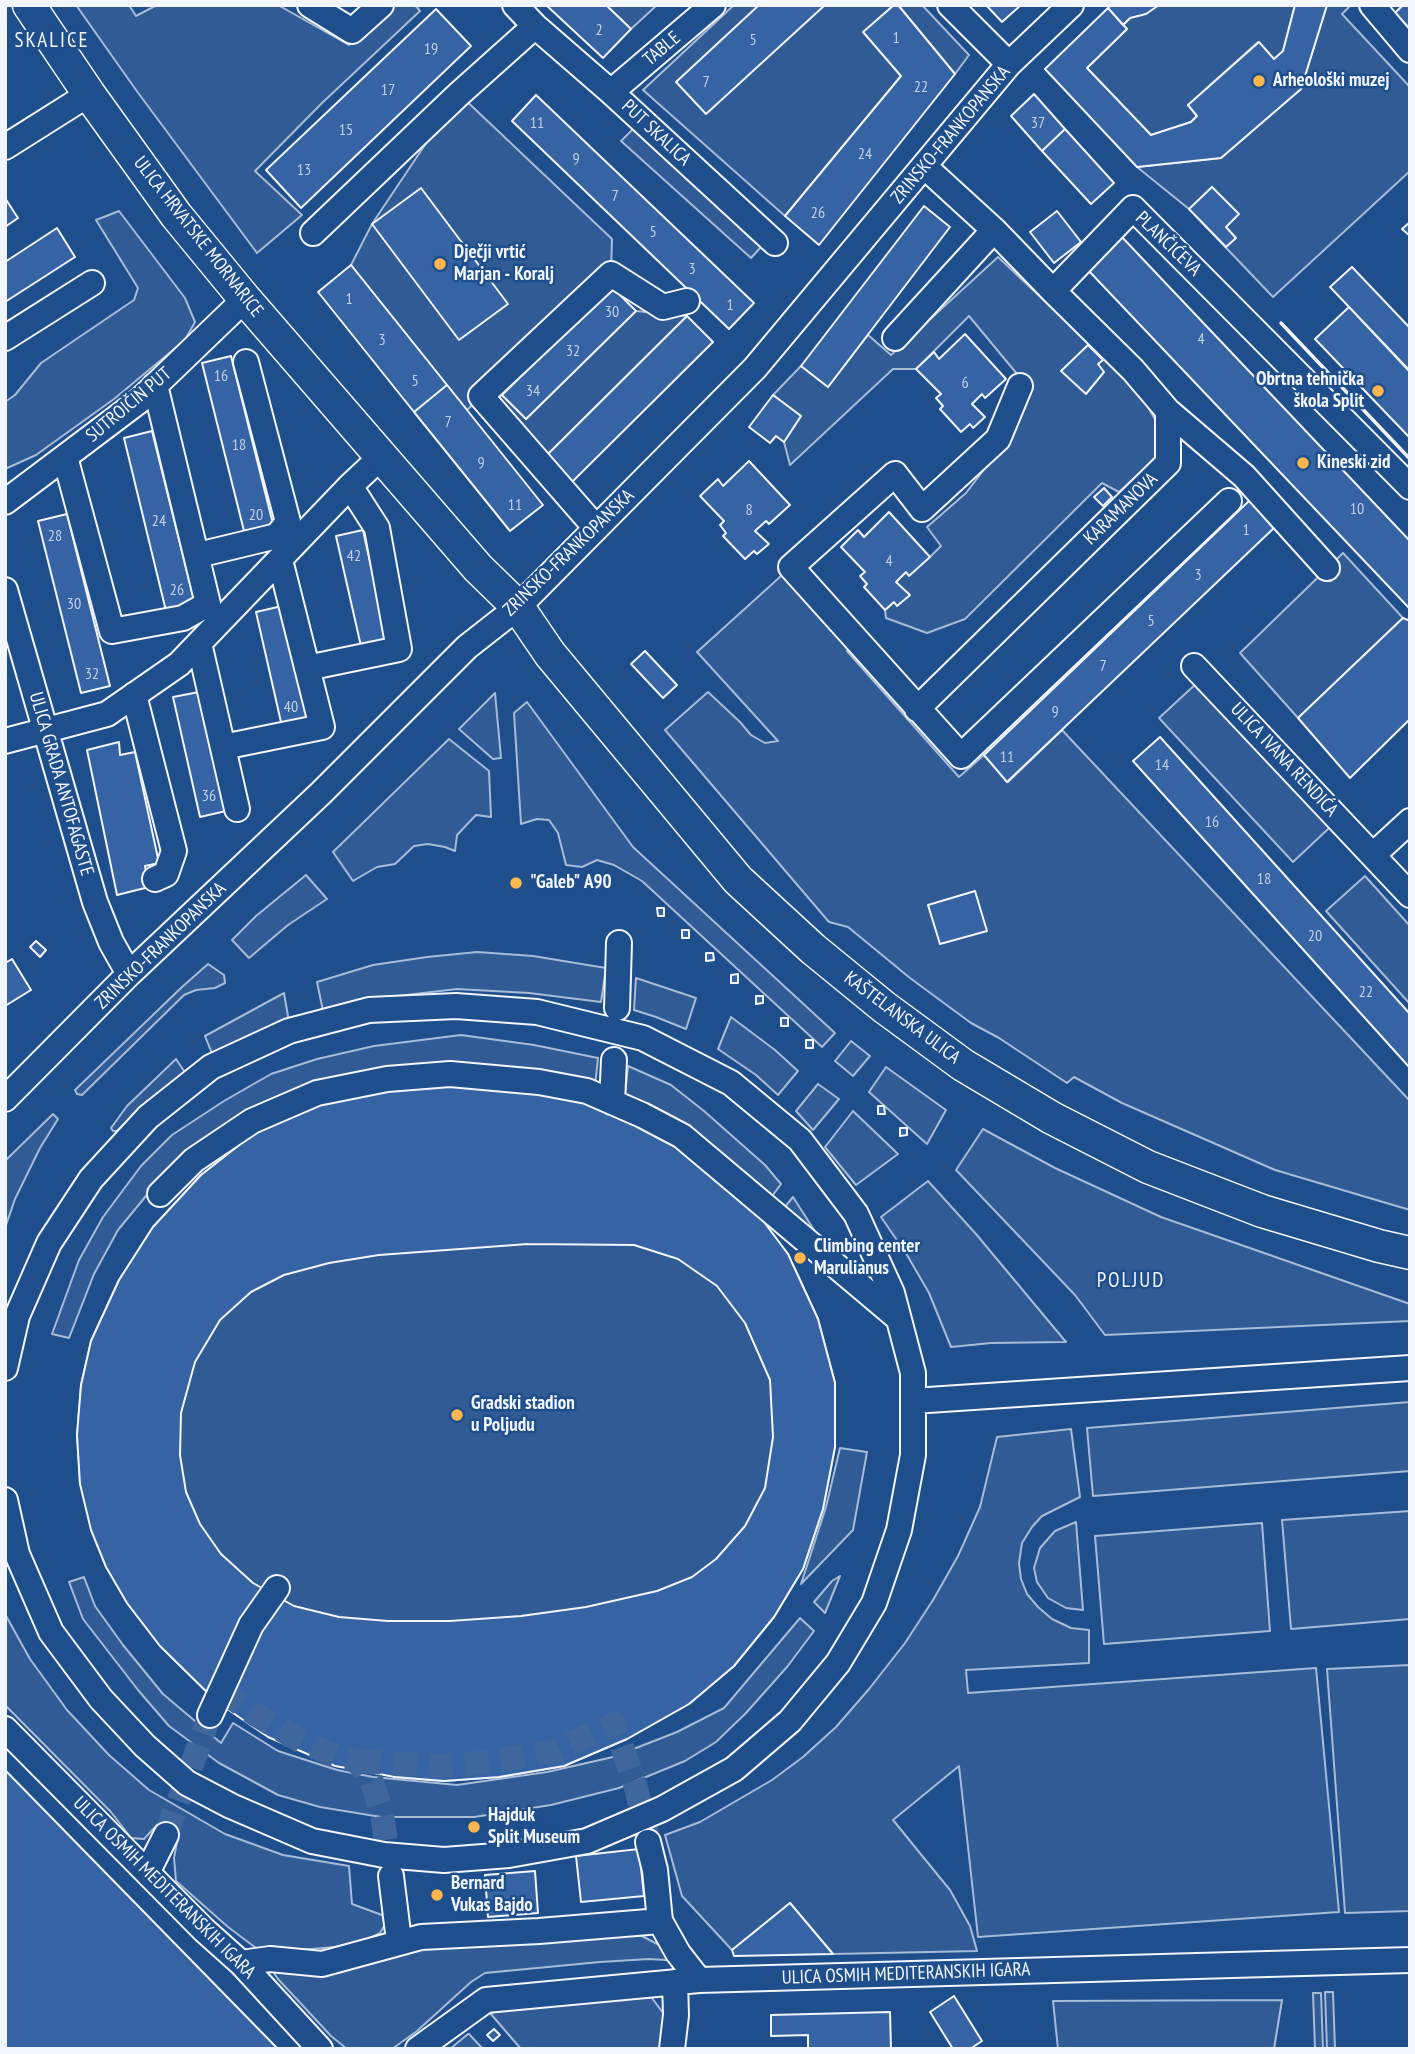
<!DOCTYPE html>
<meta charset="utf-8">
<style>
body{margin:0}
#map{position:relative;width:1415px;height:2054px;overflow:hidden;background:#1f4e8c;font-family:"PT Sans Narrow",sans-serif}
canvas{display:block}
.frame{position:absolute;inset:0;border:7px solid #f2f6ff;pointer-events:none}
</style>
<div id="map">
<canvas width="1415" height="2054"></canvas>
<div class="frame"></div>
</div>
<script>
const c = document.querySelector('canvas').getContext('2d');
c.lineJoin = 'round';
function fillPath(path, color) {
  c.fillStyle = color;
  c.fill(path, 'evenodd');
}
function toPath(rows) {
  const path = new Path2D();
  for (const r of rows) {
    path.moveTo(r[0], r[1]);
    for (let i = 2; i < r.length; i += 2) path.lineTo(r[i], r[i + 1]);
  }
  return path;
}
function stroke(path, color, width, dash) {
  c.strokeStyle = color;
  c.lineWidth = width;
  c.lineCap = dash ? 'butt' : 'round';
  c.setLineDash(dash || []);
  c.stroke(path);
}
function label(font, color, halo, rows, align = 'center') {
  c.font = font + ' "PT Sans Narrow",sans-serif';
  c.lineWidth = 5;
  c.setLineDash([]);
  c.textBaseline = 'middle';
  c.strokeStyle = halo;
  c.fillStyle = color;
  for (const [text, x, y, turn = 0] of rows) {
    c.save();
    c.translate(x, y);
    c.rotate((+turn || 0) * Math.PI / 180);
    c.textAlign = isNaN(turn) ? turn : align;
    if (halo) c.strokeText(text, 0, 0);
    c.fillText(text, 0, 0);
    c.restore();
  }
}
const built = toPath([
 [76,5,129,5,136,16,157,5,278,5,349,45,393,5,415,5,420,11,322,103,255,171,302,215,257,253,136,90,76,5],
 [606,5,657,5,631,29,606,5],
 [734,5,894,5,864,32,901,76,785,216,643,90,734,5],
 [898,5,922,5,969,55,955,74,898,5],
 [1144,5,1295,5,1283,51,1274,59,1258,42,1188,105,1197,116,1191,122,1151,135,1087,68,1127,29,1123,25,1144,5],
 [1327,5,1351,5,1342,14,1410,87,1410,171,1273,297,1189,209,1137,167,1221,158,1301,89,1327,5],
 [459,94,612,239,611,274,467,410,351,265,372,224,459,94],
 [633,129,761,247,751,258,621,141,633,129],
 [119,211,185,298,195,322,185,340,114,399,36,455,5,469,5,402,15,395,41,363,134,300,138,288,96,220,119,211],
 [998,257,1084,338,1142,397,1159,426,1157,458,1119,492,1102,483,965,619,927,633,886,618,885,610,894,602,909,596,896,582,906,572,930,557,941,546,927,527,966,493,1016,428,1022,380,969,316,916,369,893,369,790,465,784,442,801,416,773,395,801,366,828,387,868,335,891,355,998,257],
 [636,311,687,316,544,458,495,401,502,395,526,419,636,311],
 [1343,553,1403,618,1298,718,1240,653,1343,553],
 [791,567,858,642,847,651,959,777,984,755,1008,782,1062,730,1410,1101,1410,1210,1275,1170,1122,1103,1074,1077,1067,1083,999,1038,971,1023,910,978,848,927,829,922,665,730,708,692,740,722,751,735,765,743,778,741,697,652,791,567],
 [1212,669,1344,814,1293,862,1159,718,1212,669],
 [495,693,501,758,493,759,459,729,495,693],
 [527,702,633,847,835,1033,822,1047,642,881,614,865,597,860,582,867,566,865,558,833,549,820,537,819,521,824,514,713,527,702],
 [449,739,489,771,491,817,476,815,457,835,455,851,445,847,428,844,414,846,395,864,377,867,353,881,333,852,449,739],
 [306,875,327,899,288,925,249,958,232,940,256,916,306,875],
 [1365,876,1410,926,1410,1004,1326,911,1365,876],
 [477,952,533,956,606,968,601,1002,529,993,457,989,398,996,323,1011,317,982,373,965,427,957,477,952],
 [208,964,224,975,225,983,215,988,196,990,184,995,82,1095,77,1094,75,1090,182,987,208,964],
 [636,978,696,998,686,1029,656,1017,634,1010,636,978],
 [284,993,289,1022,213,1056,205,1036,284,993],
 [731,1017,775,1050,798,1071,778,1095,756,1075,718,1049,731,1017],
 [461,1035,534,1045,598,1058,595,1086,335,1084,155,1185,118,1230,94,1274,69,1338,52,1334,79,1260,103,1217,141,1166,172,1135,224,1101,271,1074,317,1059,374,1046,461,1035],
 [851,1041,870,1056,853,1076,835,1061,851,1041],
 [176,1059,186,1074,135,1114,117,1131,113,1131,111,1128,127,1106,176,1059],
 [628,1066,671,1085,704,1111,765,1165,781,1184,770,1199,733,1162,702,1139,625,1095,628,1066],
 [886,1067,946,1110,927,1144,869,1092,886,1067],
 [818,1084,839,1099,813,1130,796,1111,818,1084],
 [316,1105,743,1194,788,1254,818,1319,835,1383,835,1447,823,1509,803,1569,774,1617,734,1666,689,1704,627,1739,564,1766,499,1777,444,1781,395,1777,217,1702,160,1646,127,1603,80,1484,77,1435,81,1385,91,1341,119,1280,153,1227,201,1175,252,1135,316,1105],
 [853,1111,898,1154,856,1185,825,1147,853,1111],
 [53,1114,58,1119,40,1148,15,1199,5,1228,5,1161,53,1114],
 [983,1129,1055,1168,1161,1217,1410,1304,1410,1321,1105,1335,1075,1295,956,1170,983,1129],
 [928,1181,976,1234,1066,1342,991,1343,951,1347,929,1293,907,1255,881,1217,928,1181],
 [793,1197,816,1233,784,1208,793,1197],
 [1410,1402,1410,1471,1093,1496,1087,1428,1410,1402],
 [1071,1429,1080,1497,1042,1516,1032,1527,1022,1543,1019,1563,1021,1579,1027,1594,1038,1607,1052,1619,1071,1628,1089,1630,1089,1663,966,1670,968,1693,1316,1668,1339,1912,978,1937,959,1766,893,1820,950,1890,970,1926,977,1951,833,1954,790,1903,732,1950,682,1896,665,1835,700,1822,772,1780,803,1757,836,1727,869,1689,905,1643,933,1600,958,1556,980,1507,997,1437,1071,1429],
 [840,1448,867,1452,853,1530,801,1584,826,1507,840,1448],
 [1410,1511,1410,1619,1291,1629,1282,1520,1410,1511],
 [1076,1522,1083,1610,1066,1608,1048,1598,1037,1582,1034,1568,1040,1548,1055,1531,1076,1522],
 [1262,1523,1270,1631,1104,1644,1095,1536,1262,1523],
 [840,1576,825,1613,814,1602,832,1581,840,1576],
 [84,1577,95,1606,123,1645,163,1694,221,1743,233,1723,278,1751,337,1770,373,1777,457,1785,547,1772,613,1757,677,1732,724,1708,800,1618,814,1631,787,1667,746,1713,716,1742,685,1761,619,1788,551,1805,474,1817,381,1817,320,1807,278,1795,219,1763,169,1726,138,1690,83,1619,69,1582,84,1577],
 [5,1614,30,1659,67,1710,109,1755,149,1790,225,1834,283,1855,349,1866,352,1904,382,1915,386,1923,380,1933,364,1941,335,1947,288,1951,256,1948,228,1927,176,1881,174,1858,178,1837,158,1824,144,1839,131,1838,111,1812,5,1705,5,1614],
 [1410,1665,1410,1911,1345,1913,1327,1669,1410,1665],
 [640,1935,665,1948,669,1957,666,1960,649,1959,600,1962,485,1973,471,1982,417,2031,392,2049,347,2049,331,2036,278,1979,272,1970,419,1947,640,1935],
 [1325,1992,1333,1992,1335,2049,1327,2049,1325,1992],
 [1313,1993,1321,1993,1323,2049,1315,2049,1313,1993],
 [649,1994,669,2021,665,2049,521,2049,490,2013,521,2007,649,1994],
 [1282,2000,1274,2049,1058,2049,1053,2001,1282,2000],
 [469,2034,483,2049,450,2049,468,2034,469,2034]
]);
const building = toPath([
 [546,5,606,5,631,29,603,58,546,5],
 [759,5,825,5,706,114,676,82,759,5],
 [894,5,898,5,955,74,819,245,785,216,901,76,863,32,894,5],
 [986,5,1021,5,1002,22,986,5],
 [1111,5,1159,5,1146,14,1130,18,1123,25,1108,8,1111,5],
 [1295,5,1327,5,1301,89,1221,158,1137,167,1045,69,1108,8,1127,29,1087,68,1151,135,1191,122,1197,116,1188,105,1259,42,1274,59,1283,51,1295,5],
 [1403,5,1410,5,1410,29,1395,13,1403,5],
 [436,9,471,46,301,208,266,170,436,9],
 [1034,94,1065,129,1042,151,1011,116,1034,94],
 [536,95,754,303,729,329,512,121,536,95],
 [1065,129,1114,183,1091,204,1042,151,1065,129],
 [1212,187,1239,214,1226,227,1236,238,1226,247,1189,209,1212,187],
 [421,188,508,304,459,340,372,224,421,188],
 [5,198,18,218,5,227,5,198],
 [924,206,950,227,828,387,801,366,924,206],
 [1057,211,1081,242,1054,263,1030,232,1057,211],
 [1410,222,1410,236,1402,229,1410,222],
 [57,228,75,257,5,302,5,262,57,228],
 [1120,235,1410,541,1410,609,1087,269,1120,235],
 [351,265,447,385,414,412,318,292,351,265],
 [1352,267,1410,328,1410,371,1330,287,1352,267],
 [612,287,636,311,526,419,502,395,612,287],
 [1349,307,1410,372,1410,438,1315,339,1349,307],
 [687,316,713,342,570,484,544,458,687,316],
 [965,334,1006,379,985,398,982,394,972,404,985,417,973,428,970,424,961,432,940,409,943,406,936,398,941,394,916,369,934,352,939,359,965,334],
 [1088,345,1103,360,1098,364,1104,372,1086,394,1061,371,1088,345],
 [231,356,274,528,245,535,202,363,231,356],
 [447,385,543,505,510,531,414,412,447,385],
 [773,395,801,416,784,442,776,436,770,443,749,427,773,395],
 [152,431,195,604,166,611,124,438,152,431],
 [749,461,790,505,769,524,766,521,755,531,769,544,757,554,754,551,745,559,723,536,726,533,720,525,724,521,700,496,718,479,723,486,749,461],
 [1104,488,1112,497,1103,506,1094,497,1104,488],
 [1250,500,1275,527,1007,782,984,755,1250,500],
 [889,512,930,557,909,576,906,572,896,582,910,595,897,606,894,602,885,610,864,587,867,584,860,576,865,572,841,547,858,530,864,537,889,512],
 [67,514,110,686,81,693,38,521,67,514],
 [363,530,389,649,363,655,336,536,363,530],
 [282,606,309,725,283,731,256,612,282,606],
 [1403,618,1410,621,1410,719,1350,778,1298,718,1403,618],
 [645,651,677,685,663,698,631,664,645,651],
 [199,692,226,811,200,817,173,697,199,692],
 [1160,737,1410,1014,1410,1068,1133,761,1160,737],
 [119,742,120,755,135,752,159,863,145,866,149,887,117,895,87,750,119,742],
 [975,891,987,931,940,944,928,905,975,891],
 [657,908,664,908,664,916,658,916,657,908],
 [682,930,689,930,689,938,682,938,682,930],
 [36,941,46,950,40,957,30,947,36,941],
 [706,953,713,953,714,960,706,961,706,953],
 [12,959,31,990,5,1006,5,963,12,959],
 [738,974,738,983,731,983,731,975,738,974],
 [756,996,763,996,763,1003,756,1004,756,996],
 [781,1018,788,1018,788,1026,781,1026,781,1018],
 [806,1040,813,1040,813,1048,806,1048,806,1040],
 [455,1084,525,1089,616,1111,688,1148,743,1194,788,1254,818,1319,835,1383,835,1447,823,1509,803,1569,774,1617,734,1666,689,1704,627,1739,564,1766,499,1777,444,1781,395,1777,335,1766,268,1737,217,1702,160,1646,127,1603,106,1567,91,1530,80,1484,77,1435,81,1385,91,1341,119,1280,153,1227,201,1175,252,1135,316,1105,382,1087,455,1084],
 [528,1244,634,1245,678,1259,717,1286,745,1323,770,1380,773,1437,765,1488,745,1526,716,1559,692,1577,657,1591,586,1607,521,1616,450,1621,388,1621,339,1617,294,1606,253,1583,221,1554,200,1524,186,1492,180,1455,181,1413,195,1362,220,1320,251,1292,284,1275,329,1263,379,1255,528,1244],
 [878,1106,884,1106,885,1114,878,1114,878,1106],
 [900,1128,907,1128,907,1135,900,1136,900,1128],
 [5,1770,278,2049,5,2049,5,1770],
 [639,1849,644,1896,581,1902,576,1856,639,1849],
 [535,1871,538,1913,488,1917,485,1875,535,1871],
 [790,1903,833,1954,734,1956,732,1950,790,1903],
 [954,1996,982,2041,970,2049,953,2049,930,2012,954,1996],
 [890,2012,891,2049,808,2049,808,2035,771,2036,771,2015,890,2012],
 [494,2029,500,2035,493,2041,487,2035,494,2029]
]);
const minorTunnel = toPath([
 [221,1690,256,1715,302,1742,339,1757,357,1761,372,1782,382,1814,391,1875],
 [357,1761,439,1766,490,1762,557,1750,614,1724,635,1784,648,1838],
 [166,1835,210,1715]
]);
const minor = toPath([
 [310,5,352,31,381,5],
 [515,5,535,26,611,92,775,243],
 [950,5,1009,64],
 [1372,5,1410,50],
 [611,92,713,5],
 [5,147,89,94],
 [924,166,994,230,1053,291,1133,208,1410,487],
 [313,233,459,94,535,26],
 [5,338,92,283],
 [895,338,994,230],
 [1020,386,998,439,922,509,895,474,791,567,961,756,1229,501],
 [1168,411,1244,476,1327,568],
 [65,457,112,631,183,618,208,604,155,385],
 [5,502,139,401,245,299],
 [596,528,481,396,611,274,663,307,687,301],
 [198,555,277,536,288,522,246,362],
 [5,590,95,902,111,942,129,974],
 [199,643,237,809],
 [1194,666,1410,895],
 [307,668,399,649,377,528,350,486],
 [134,695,174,851,166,874,155,879],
 [917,709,1168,463,1168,411,1133,370,1053,291],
 [5,741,107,714,179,664,350,486,382,456],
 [223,747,322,727,280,560],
 [1373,855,1410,821],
 [617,1008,619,943],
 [5,1099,129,974,321,793,467,647,518,607,755,368,1009,64,1071,5],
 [612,1102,614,1060],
 [160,1194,194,1160,252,1121,317,1093,387,1079,450,1074,539,1082,587,1091,642,1115,682,1136,898,1318],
 [5,1368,17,1316,49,1243,91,1179,148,1117,211,1067,289,1031,369,1010,456,1006,537,1012,643,1038,731,1083,800,1140,856,1214,892,1293,913,1373,913,1455,899,1530,874,1603,838,1663,790,1721,734,1769,662,1809,587,1841,509,1855,444,1860,384,1855,312,1841,231,1806,187,1783,145,1746,101,1699,51,1632,17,1554,5,1500],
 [913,1401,1410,1368],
 [210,1715,251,1625,277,1588],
 [5,1729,204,1930,241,1963,320,2049],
 [648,1842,655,1870,660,1921],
 [148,1871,166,1835],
 [391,1876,399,1941],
 [241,1963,270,1959,322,1964,421,1937,539,1931,660,1921,678,1953,699,1980],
 [418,2049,486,2000,699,1980,1410,1960],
 [672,2049,676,2015,675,1982]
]);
const major = toPath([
 [29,5,89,94,176,215,245,299,478,568,518,607,550,654,738,880,813,949,884,1007,963,1065,1052,1118,1148,1167,1262,1211,1379,1246,1410,1253]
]);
const wall = toPath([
 [1281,323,1410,459]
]);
const markers = [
 [1259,81,7,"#ffb74d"],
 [440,264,7,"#ffb74d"],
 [1378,391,7,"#ffb74d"],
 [1303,463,7,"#ffb74d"],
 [516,883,7,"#ffb74d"],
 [800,1258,7,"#ffb74d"],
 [457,1415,7,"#ffb74d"],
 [474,1827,7,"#ffb74d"],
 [437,1895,7,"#ffb74d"]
];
const numberNames = [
 ["2",599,30],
 ["1",896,38],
 ["5",753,40],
 ["19",431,49],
 ["7",706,82],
 ["22",921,87],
 ["17",388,90],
 ["11",537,123],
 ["37",1038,123],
 ["15",346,130],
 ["24",865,154],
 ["9",576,159],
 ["13",304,170],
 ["7",615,196],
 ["26",818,213],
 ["5",653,232],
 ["3",692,269],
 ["1",349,299],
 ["1",730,305],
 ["30",612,312],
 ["4",1201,339],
 ["3",382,340],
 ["32",573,351],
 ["16",221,376],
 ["5",415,381],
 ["6",965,383],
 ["34",533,391],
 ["7",448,422],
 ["18",239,445],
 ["9",481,463],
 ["11",515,505],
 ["10",1357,509],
 ["8",749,510],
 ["20",256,515],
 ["24",159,521],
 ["1",1246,530],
 ["28",55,536],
 ["42",354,556],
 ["4",889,561],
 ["3",1198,575],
 ["26",177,590],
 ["30",74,604],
 ["5",1151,621],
 ["7",1103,666],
 ["32",92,674],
 ["40",291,707],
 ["9",1055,712],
 ["11",1007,757],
 ["14",1162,765],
 ["36",209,796],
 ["16",1212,822],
 ["18",1264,879],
 ["20",1315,936],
 ["22",1366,992]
];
const streetNames = [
 ["TABLE",662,49,-40],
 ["PUT SKALICA",656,133,43],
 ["ZRINSKO-FRANKOPANSKA",951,135,-50],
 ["ULICA HRVATSKE MORNARICE",198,237,52],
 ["PLANČIĆEVA",1168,244,44],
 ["SUTROIČIN PUT",129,405,-40],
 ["KARAMANOVA",1121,509,-44],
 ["ZRINSKO-FRANKOPANSKA",569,553,-44],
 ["ULICA IVANA RENDIĆA",1284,760,47],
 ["ULICA GRADA ANTOFAGASTE",61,784,74],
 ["ZRINSKO-FRANKOPANSKA",161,946,-44],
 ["KAŠTELANSKA ULICA",902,1018,37],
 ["ULICA OSMIH MEDITERANSKIH IGARA",164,1888,45],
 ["ULICA OSMIH MEDITERANSKIH IGARA",906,1974,-2]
];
const poiNames = [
 ["Arheološki muzej",1273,81],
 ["Dječji vrtić",454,253],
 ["Marjan - Koralj",454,275],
 ["Obrtna tehnička",1364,380,"right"],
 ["škola Split",1364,402,"right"],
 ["Kineski zid",1317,463],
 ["\"Galeb\" A90",530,883],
 ["Climbing center",814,1247],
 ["Marulianus",814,1269],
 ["Gradski stadion",471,1404],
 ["u Poljudu",471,1426],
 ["Hajduk",488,1816],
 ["Split Museum",488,1838],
 ["Bernard",451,1884],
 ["Vukas Bajdo",451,1906]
];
const neighbourhoodNames = [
 ["SKALICE",52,41],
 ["POLJUD",1131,1281]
];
fillPath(built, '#305b95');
stroke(built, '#a8bbd7', 2);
fillPath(building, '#3563a3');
stroke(building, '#f2f6ff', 2);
stroke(minorTunnel, '#3f679d', 24, [24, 12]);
stroke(minor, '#f2f6ff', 28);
stroke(major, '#f2f6ff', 35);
stroke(minor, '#1f4e8c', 24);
stroke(major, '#1f4e8c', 32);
stroke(wall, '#f2f6ff', 3.5);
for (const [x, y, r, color] of markers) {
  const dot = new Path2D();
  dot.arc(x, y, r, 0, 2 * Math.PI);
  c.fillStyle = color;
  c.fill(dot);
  stroke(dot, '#1f4e8c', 2.5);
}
label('16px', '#c3d1e8', null, numberNames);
label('19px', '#f2f6ff', '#1f4e8c', streetNames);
label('bold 19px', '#f2f6ff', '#1f4e8c', poiNames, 'left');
c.letterSpacing = '2px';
label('21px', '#f2f6ff', '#1f4e8c', neighbourhoodNames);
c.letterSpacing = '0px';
</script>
